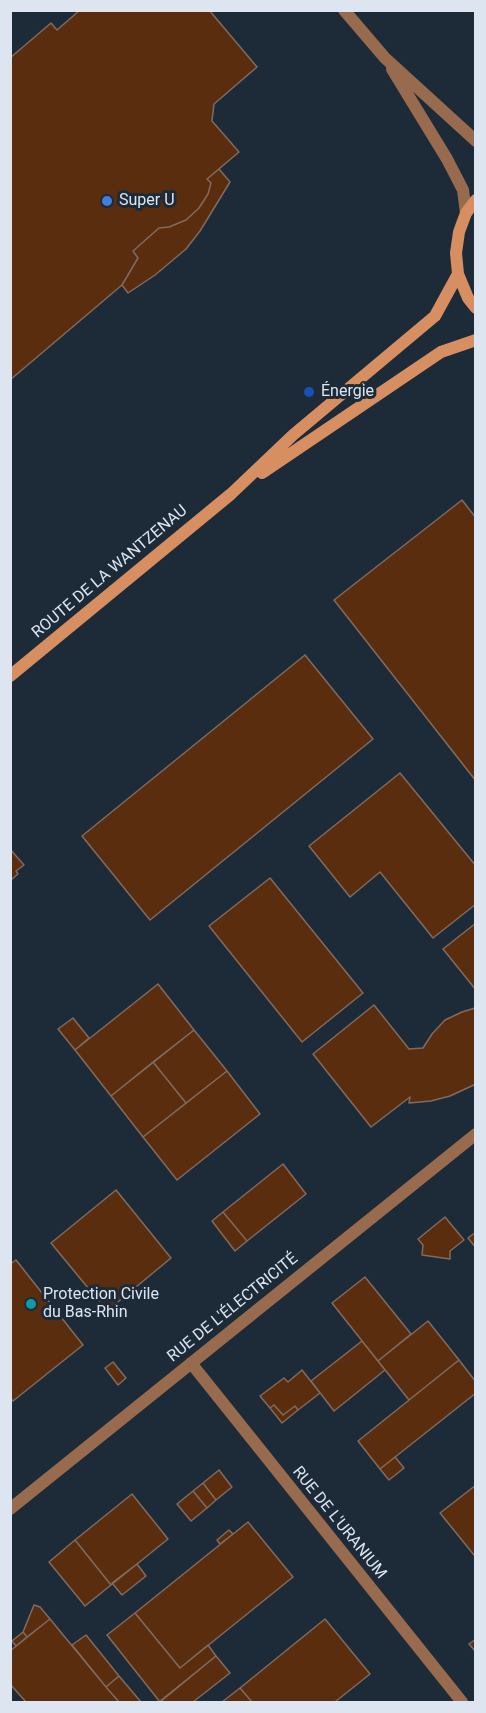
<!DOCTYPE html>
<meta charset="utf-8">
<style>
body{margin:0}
#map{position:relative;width:486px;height:1713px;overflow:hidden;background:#1d2b39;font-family:Roboto,sans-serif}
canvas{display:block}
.frame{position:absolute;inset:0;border:12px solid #dce5f0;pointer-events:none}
</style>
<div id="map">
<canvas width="486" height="1713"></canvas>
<div class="frame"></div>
</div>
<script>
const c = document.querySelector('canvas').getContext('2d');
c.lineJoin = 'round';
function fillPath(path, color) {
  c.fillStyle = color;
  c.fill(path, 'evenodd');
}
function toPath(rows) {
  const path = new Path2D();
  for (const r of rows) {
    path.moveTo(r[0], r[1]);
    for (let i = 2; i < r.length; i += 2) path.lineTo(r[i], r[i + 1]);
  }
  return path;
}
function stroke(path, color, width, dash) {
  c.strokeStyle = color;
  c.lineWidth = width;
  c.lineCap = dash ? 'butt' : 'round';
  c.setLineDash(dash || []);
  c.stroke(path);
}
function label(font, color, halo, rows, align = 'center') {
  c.font = font + ' Roboto,sans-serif';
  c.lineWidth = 6;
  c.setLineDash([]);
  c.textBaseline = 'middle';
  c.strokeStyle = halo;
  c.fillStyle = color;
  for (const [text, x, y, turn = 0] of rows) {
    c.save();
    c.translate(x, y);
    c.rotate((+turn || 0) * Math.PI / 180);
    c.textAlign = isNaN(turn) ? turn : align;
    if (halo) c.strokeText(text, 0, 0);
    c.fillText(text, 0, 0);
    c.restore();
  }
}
const building = toPath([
 [80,10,209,10,257,67,214,104,212,121,239,152,207,179,211,183,208,194,199,208,186,220,169,227,159,228,133,251,138,258,122,285,10,380,10,58,51,23,57,30,80,10],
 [219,169,230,182,200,231,186,249,155,275,128,293,122,285,138,258,133,251,159,228,169,227,186,220,199,208,208,194,211,183,207,179,219,169],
 [462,500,476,518,476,781,334,600,462,500],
 [305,655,373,739,150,920,82,836,305,655],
 [400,773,476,866,476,904,433,938,380,872,350,897,309,846,400,773],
 [10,849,24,865,16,871,18,874,11,880,10,849],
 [270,878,363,993,302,1042,209,926,270,878],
 [476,923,476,990,443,949,476,923],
 [158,984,194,1030,111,1096,75,1050,158,984],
 [374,1005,409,1049,423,1048,432,1034,445,1020,462,1012,475,1008,476,1005,476,1084,450,1096,431,1101,409,1103,410,1097,371,1127,313,1054,374,1005],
 [73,1018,89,1038,75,1050,58,1029,73,1018],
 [194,1030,227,1071,186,1103,153,1062,194,1030],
 [153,1062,186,1103,143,1137,111,1096,153,1062],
 [227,1071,260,1114,177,1180,143,1137,227,1071],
 [283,1164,306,1194,247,1241,223,1212,283,1164],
 [116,1190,171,1258,107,1311,51,1243,116,1190],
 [223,1212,247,1241,235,1251,212,1221,223,1212],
 [445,1217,464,1240,450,1251,450,1259,422,1255,423,1245,418,1239,445,1217],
 [476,1232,476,1248,468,1238,476,1232],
 [16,1260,83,1345,13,1401,10,1397,10,1264,16,1260],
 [365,1277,411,1334,378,1361,332,1303,365,1277],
 [428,1321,459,1360,409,1400,378,1361,428,1321],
 [362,1341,385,1370,334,1411,311,1381,362,1341],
 [459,1360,476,1382,476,1393,380,1469,358,1441,459,1360],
 [113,1362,126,1378,118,1385,105,1368,113,1362],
 [302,1370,320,1393,298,1410,295,1406,283,1415,274,1405,270,1408,260,1396,284,1378,288,1382,302,1370],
 [274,1405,283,1415,295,1406,298,1410,282,1423,270,1408,274,1405],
 [395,1457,404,1468,389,1480,380,1469,395,1457],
 [219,1470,232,1487,216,1500,203,1483,219,1470],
 [203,1483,216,1500,207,1508,193,1491,203,1483],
 [476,1485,476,1553,474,1555,440,1513,476,1485],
 [193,1491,207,1508,191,1521,177,1504,193,1491],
 [132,1494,168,1539,111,1585,75,1540,132,1494],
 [248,1522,293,1577,180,1668,135,1613,248,1522],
 [229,1530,233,1534,220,1544,217,1540,229,1530],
 [75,1540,111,1585,85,1606,49,1562,75,1540],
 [137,1564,146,1576,122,1595,112,1583,137,1564],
 [34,1605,40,1607,50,1619,27,1637,23,1632,34,1605],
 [135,1613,180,1668,208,1645,216,1656,160,1702,107,1635,135,1613],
 [50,1619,106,1687,119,1702,26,1702,10,1684,10,1651,50,1619],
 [325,1619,370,1674,335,1702,252,1702,240,1688,325,1619],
 [23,1632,27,1637,16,1646,12,1641,23,1632],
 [86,1635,119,1676,106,1687,72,1645,86,1635],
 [476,1639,476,1652,469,1644,476,1639],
 [216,1656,230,1673,193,1702,159,1702,216,1656],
 [119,1676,141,1702,119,1702,106,1687,119,1676],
 [240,1688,252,1702,222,1702,240,1688]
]);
const minor = toPath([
 [344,10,385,58,476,141],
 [392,69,447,159,463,190,466,213],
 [191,1363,462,1702],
 [10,1509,476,1134]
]);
const secondary = toPath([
 [476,200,466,213,459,232,456,253,458,274,468,298,476,308],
 [262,473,441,352,476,340],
 [10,676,231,494,293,435,435,316,458,274]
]);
const markers = [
 [107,201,6,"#3f7fe0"],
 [309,392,6,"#1a4fb4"],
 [31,1304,6,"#0f9aa8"]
];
const poiNames = [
 ["Super U",119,201],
 ["Énergie",321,392],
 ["Protection Civile",43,1295],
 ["du Bas-Rhin",43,1313]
];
const streetNames = [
 ["ROUTE DE LA WANTZENAU",110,572,-40],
 ["RUE DE L'ÉLECTRICITÉ",233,1308,-39],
 ["RUE DE L'URANIUM",339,1523,51]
];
fillPath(building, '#5a2d0f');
stroke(building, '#806b5e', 1.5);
stroke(minor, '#986b4f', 12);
stroke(secondary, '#d78f61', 12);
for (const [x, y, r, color] of markers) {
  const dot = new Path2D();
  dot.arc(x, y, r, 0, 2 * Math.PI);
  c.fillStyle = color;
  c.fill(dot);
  stroke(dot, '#1d2b39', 2);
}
label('16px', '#dce5f0', '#1d2b39', poiNames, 'left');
label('16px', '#dce5f0', '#1d2b39', streetNames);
</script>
